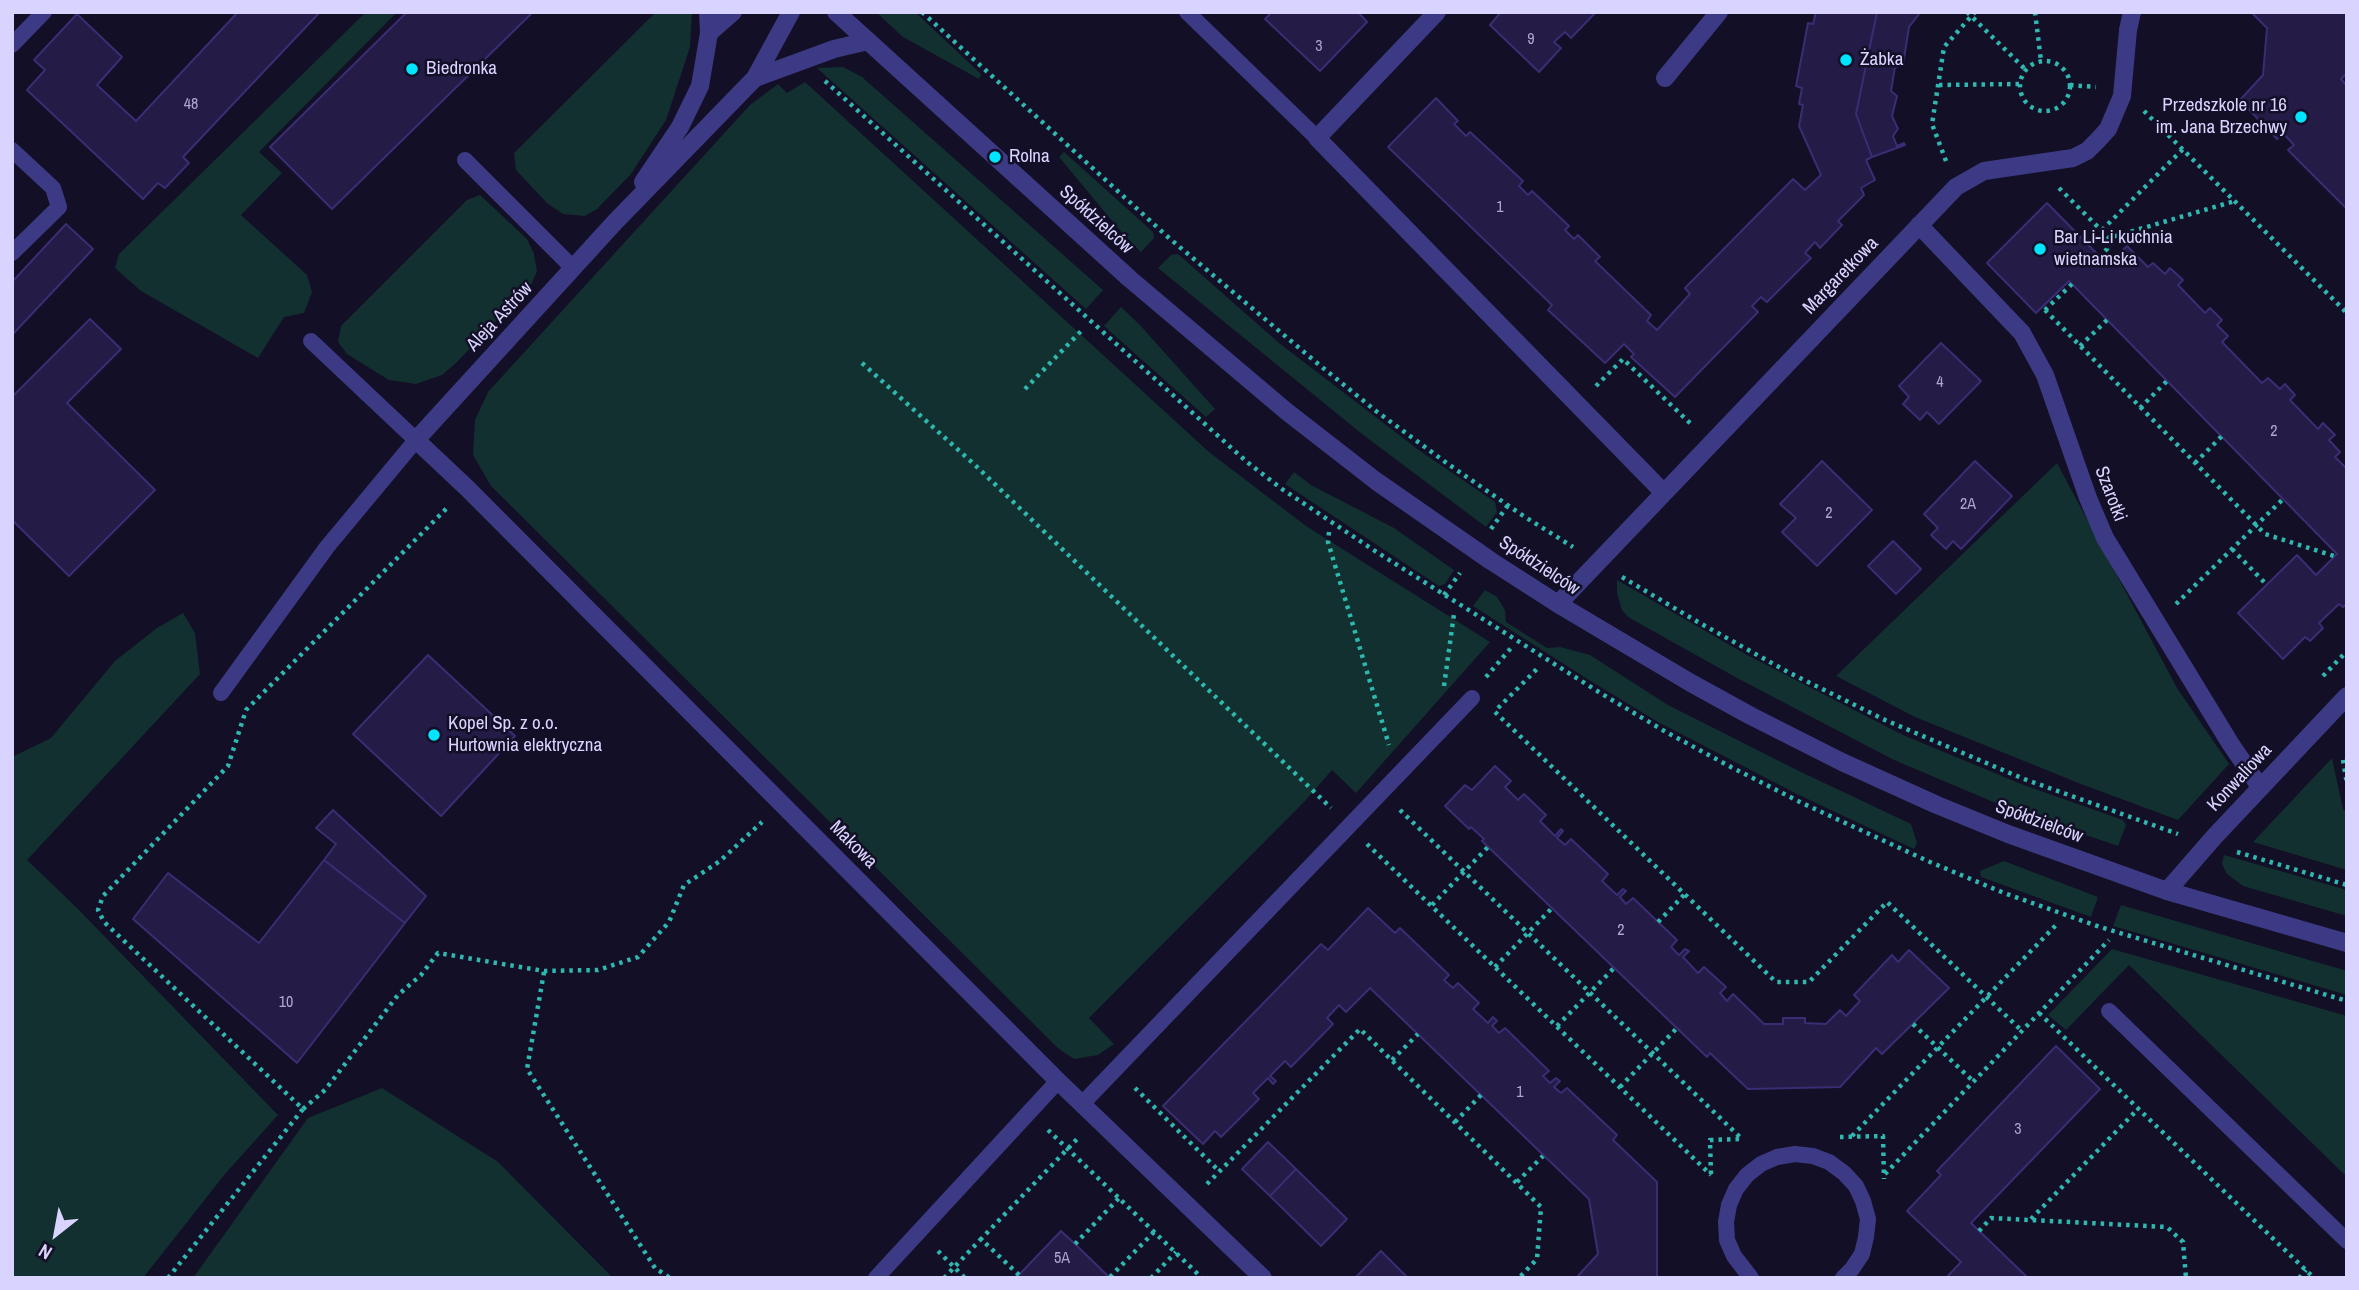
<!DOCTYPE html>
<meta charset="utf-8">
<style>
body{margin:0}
#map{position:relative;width:2359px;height:1290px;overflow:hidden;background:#130f26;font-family:"Archivo Narrow",sans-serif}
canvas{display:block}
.frame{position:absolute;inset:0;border:14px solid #d9d4ff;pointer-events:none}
.north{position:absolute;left:21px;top:1199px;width:70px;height:70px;-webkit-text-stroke:5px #130f26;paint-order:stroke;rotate:211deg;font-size:19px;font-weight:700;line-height:28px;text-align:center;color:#d9d4ff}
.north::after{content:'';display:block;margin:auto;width:24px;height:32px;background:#d9d4ff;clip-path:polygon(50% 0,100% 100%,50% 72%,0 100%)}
</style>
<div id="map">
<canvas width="2359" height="1290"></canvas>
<div class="frame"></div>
<div class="north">N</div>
</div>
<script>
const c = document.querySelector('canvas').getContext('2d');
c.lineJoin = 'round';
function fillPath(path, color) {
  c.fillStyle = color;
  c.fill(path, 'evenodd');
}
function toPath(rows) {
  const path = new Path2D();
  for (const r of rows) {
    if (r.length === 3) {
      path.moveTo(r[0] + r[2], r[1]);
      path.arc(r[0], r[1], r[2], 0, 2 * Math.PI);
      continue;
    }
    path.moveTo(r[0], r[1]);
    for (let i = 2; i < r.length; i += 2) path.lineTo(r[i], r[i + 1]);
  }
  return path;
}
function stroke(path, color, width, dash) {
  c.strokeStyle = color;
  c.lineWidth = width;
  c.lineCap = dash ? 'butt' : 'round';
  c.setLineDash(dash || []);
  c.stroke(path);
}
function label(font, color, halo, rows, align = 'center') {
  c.font = font + ' "Archivo Narrow",sans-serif';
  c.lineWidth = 5;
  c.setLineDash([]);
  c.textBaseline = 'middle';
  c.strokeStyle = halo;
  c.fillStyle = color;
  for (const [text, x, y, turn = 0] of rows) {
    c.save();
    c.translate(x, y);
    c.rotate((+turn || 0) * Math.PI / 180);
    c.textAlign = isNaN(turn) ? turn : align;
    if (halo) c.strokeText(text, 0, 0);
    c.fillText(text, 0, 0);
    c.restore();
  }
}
const green = toPath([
 [366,12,397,12,259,152,282,173,241,215,307,275,312,292,304,313,284,317,258,358,141,291,115,268,119,254],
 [656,12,692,12,690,47,666,120,631,174,597,209,585,216,563,214,547,203,516,170,514,153],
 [876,12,915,12,981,74,979,79,903,37],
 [843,67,862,77,1103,290,1086,309,817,68],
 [805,82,1209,452,1306,526,1490,642,1356,793,1332,770,1305,801,1089,1018,1114,1044,1098,1055,1074,1059,1059,1049,491,486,473,455,475,420,488,392,750,105,778,84,787,93],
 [1064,152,1153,232,1154,238,1141,252,1123,234,1059,157],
 [480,195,527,239,534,254,537,271,531,285,456,363,442,375,416,384,389,380,347,354,338,342,341,326,467,200],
 [1178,254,1279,343,1420,451,1495,502,1497,512,1486,527,1362,434,1158,268,1171,255],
 [1121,307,1139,324,1215,409,1206,417,1104,326],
 [2057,463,2177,688,2229,764,2178,820,2081,784,1915,717,1836,676],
 [1294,472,1311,485,1394,528,1454,570,1445,584,1439,586,1285,484],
 [1617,580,1747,655,1903,735,2021,784,2123,820,2126,825,2118,846,2010,809,1894,760,1737,678,1628,617,1622,610,1617,593],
 [1485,590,1497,597,1505,610,1506,622,1547,648,1560,647,1590,655,1668,705,1801,772,1911,824,1917,843,1914,849,1797,794,1658,722,1589,680,1473,606],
 [183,613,195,633,200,674,27,860,77,908,278,1115,225,1174,143,1278,12,1278,12,757,51,738,115,661,157,628],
 [2332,758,2343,809,2347,813,2347,870,2253,842],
 [2224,855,2347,890,2347,916,2243,886,2227,874,2222,864],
 [2004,861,2098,897,2091,917,1981,877,1980,871],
 [2121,905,2347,971,2347,995,2113,926],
 [2112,949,2347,1016,2347,1177,2129,965,2066,1030,2048,1015],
 [382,1088,498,1162,613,1278,193,1278,308,1118]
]);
const building = toPath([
 [238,12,320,12,183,157,189,163,165,188,158,183,143,199,27,90,45,70,34,60,77,14,122,57,97,85,136,121,238,12],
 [407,12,533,12,332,209,270,147,407,12],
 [1268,12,1358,12,1367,22,1320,71,1265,19,1270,14,1268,12],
 [1501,12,1596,12,1571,38,1565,32,1554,42,1561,48,1539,72,1490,25,1501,12],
 [1816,12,1877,12,1856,114,1872,157,1866,160,1875,180,1861,188,1864,195,1838,221,1842,225,1820,248,1815,242,1805,253,1811,258,1767,302,1761,297,1752,306,1758,312,1675,397,1631,357,1634,354,1624,344,1605,363,1548,310,1552,305,1388,147,1436,98,1458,121,1454,124,1466,136,1470,132,1523,181,1519,186,1528,195,1532,191,1569,226,1565,230,1574,239,1578,235,1600,257,1595,261,1651,315,1647,321,1657,330,1690,294,1685,288,1793,179,1805,190,1821,175,1799,126,1803,105,1799,104,1802,88,1796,86,1808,23,1813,24,1816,12],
 [1877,12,1919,12,1919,14,1909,27,1903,65,1895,67,1891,91,1897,96,1892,116,1898,129,1893,136,1897,146,1904,143,1905,145,1872,157,1856,114,1877,12],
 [2251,12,2347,12,2347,73,2341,79,2347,86,2346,208,2288,150,2294,145,2283,133,2277,139,2240,100,2263,75,2267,28,2251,12],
 [2047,203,2108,265,2127,246,2148,267,2153,263,2165,274,2170,268,2183,280,2178,285,2205,313,2210,308,2222,320,2217,325,2228,336,2222,342,2262,383,2268,378,2280,389,2285,384,2295,395,2290,400,2318,429,2323,423,2335,435,2329,440,2340,452,2335,457,2347,469,2347,604,2343,607,2339,604,2319,623,2323,628,2310,641,2305,637,2283,659,2238,613,2297,555,2316,575,2337,554,2069,281,2036,313,1987,263,2047,203],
 [66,224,93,249,12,335,12,282,66,224],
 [90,319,121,349,67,403,155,490,69,576,12,520,12,397,90,319],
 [1941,343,1981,381,1939,424,1927,412,1920,420,1903,404,1909,397,1899,386,1941,343],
 [1822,461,1872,510,1817,566,1782,532,1796,518,1780,504,1822,461],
 [1975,461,2012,496,1961,549,1953,541,1946,549,1931,535,1938,528,1924,514,1975,461],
 [1893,541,1921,569,1896,594,1868,566,1893,541],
 [428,655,515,736,441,816,353,734,428,655],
 [1495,766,1511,781,1505,787,1518,800,1524,794,1546,815,1540,821,1555,836,1561,829,1563,831,1557,838,1565,845,1571,839,1608,874,1602,881,1617,895,1623,889,1626,891,1620,897,1626,904,1633,898,1677,940,1671,947,1679,955,1685,949,1689,951,1683,957,1698,973,1704,967,1726,987,1720,993,1727,1001,1733,994,1764,1024,1783,1024,1783,1018,1805,1018,1805,1023,1826,1024,1840,1010,1846,1016,1860,1001,1854,995,1892,955,1898,962,1909,950,1949,988,1882,1054,1876,1048,1840,1087,1748,1089,1710,1053,1707,1057,1482,841,1484,839,1471,827,1469,829,1445,806,1465,785,1472,790,1495,766],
 [333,810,426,896,405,923,324,860,336,844,316,828,333,810],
 [324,860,405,923,297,1063,133,919,168,873,259,943,324,860],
 [1368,908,1395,933,1400,928,1449,975,1444,980,1453,988,1458,983,1479,1003,1473,1009,1488,1023,1493,1017,1497,1021,1492,1026,1499,1033,1505,1028,1549,1071,1543,1076,1550,1083,1556,1078,1560,1081,1554,1087,1561,1093,1567,1088,1617,1135,1613,1140,1657,1182,1657,1278,1576,1278,1598,1254,1589,1199,1370,988,1346,1012,1339,1005,1327,1018,1333,1024,1291,1067,1285,1061,1270,1076,1276,1081,1273,1084,1268,1078,1253,1093,1259,1099,1221,1137,1215,1131,1203,1144,1163,1106,1321,944,1328,950,1368,908],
 [2056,1046,2100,1089,1971,1223,2028,1278,1946,1278,1961,1262,1907,1211,1941,1175,1937,1171,2056,1046],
 [1268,1142,1296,1169,1270,1196,1242,1169,1268,1142],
 [1296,1169,1347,1219,1321,1246,1270,1196,1296,1169],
 [1061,1231,1075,1244,1110,1278,1016,1278,1061,1231],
 [1381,1251,1408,1278,1355,1278,1381,1251]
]);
const path = toPath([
 [922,12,1169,238,1317,363,1376,411,1448,464,1522,515,1573,547],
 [1967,12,2026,70],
 [2035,12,2041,61],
 [2045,86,25],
 [825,81,1247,462,1282,489,1375,551,1602,694,1666,732,1731,767,1802,803,1930,862,2004,893,2100,927,2347,1001],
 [1939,85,2020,84],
 [2070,85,2096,87],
 [2144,111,2347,313],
 [1946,161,1932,124,1944,47,1975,12],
 [2059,188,2109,238,2235,201],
 [2102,230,2183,149],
 [2099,257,2107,249,2109,238],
 [2045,310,2265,534,2334,556],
 [2045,310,2072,284],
 [2080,346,2107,320],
 [862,363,975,465,1331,808],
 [1596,386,1623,359,1692,425],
 [1025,389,1084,328],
 [2140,408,2167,381],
 [2195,463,2222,436],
 [1491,529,1508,505],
 [1329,532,1328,542,1389,745],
 [2232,549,2267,585],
 [1622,577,1698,622,1788,672,1885,720,2024,779,2178,834],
 [1444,595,1460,573],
 [2176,604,2283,499],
 [2323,676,2347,651],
 [1486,677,1511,648],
 [1444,686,1454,614],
 [1498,708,1540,666],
 [1495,712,1776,982,1809,982,1887,902,2022,1031],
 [2343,760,2347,784],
 [1400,810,1742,1139],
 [1367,844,1711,1175],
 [2237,852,2347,885],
 [1432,905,1488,847],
 [1658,922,1685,894],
 [1495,967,1552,908],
 [544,972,527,1069,655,1268,670,1278],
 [2039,1013,2314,1278],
 [1913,1024,1974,1082],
 [1557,1026,1614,968],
 [1392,1060,1418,1034],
 [1620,1087,1677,1028],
 [1135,1088,1219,1171],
 [303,1109,325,1090,398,995,421,975,438,953,544,971,598,970,638,957,669,922,684,885,720,861,762,822],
 [1455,1122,1481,1095],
 [1048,1130,1202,1278],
 [1852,1136,2058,923],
 [1840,1137,1883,1136,1884,1179],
 [1711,1174,1710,1140,1741,1139],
 [1885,1174,2109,940],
 [1517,1182,1543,1156],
 [1207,1184,1360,1029,1541,1207,1537,1259,1519,1278],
 [2031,1219,2138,1109],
 [1979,1231,1991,1218,2167,1227,2183,1242,2186,1278],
 [1075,1244,1119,1198],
 [938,1251,965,1278],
 [1019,1275,981,1239,1078,1138],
 [1110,1277,1154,1232],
 [168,1278,303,1109,104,922,98,910,103,896,228,766,246,710,447,508],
 [944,1278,981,1239],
 [1151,1278,1176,1252],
 [2299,1278,2306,1270]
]);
const service = toPath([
 [1187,12,1317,138],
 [12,45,44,12],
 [12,150,53,188,59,207,12,253],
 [465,160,573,268],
 [221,693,327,547,416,440,311,341],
 [2109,1011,2347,1241],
 [1082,1104,1472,698],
 [876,1278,1058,1081],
 [1751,1278,1734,1256,1727,1240,1726,1222,1729,1205,1736,1189,1747,1175,1761,1164,1777,1157,1795,1154,1813,1156,1829,1162,1844,1173,1856,1186,1863,1201,1868,1219,1866,1237,1862,1254,1852,1269,1843,1278]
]);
const minor = toPath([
 [791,12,755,78,615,222,416,440,467,488,1058,1081,1263,1278],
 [1437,12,1317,138,1664,493],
 [709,33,733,12],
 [755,78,834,49,868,41],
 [1665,78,1719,12],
 [643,182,680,127,700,86,709,33,708,12],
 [1919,225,2022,333,2045,375,2088,498,2105,538,2230,743,2260,787],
 [1558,604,1956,187,1984,171,2073,158,2087,151,2098,140,2108,129,2122,96,2128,30,2132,12],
 [2167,891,2215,836,2347,696]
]);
const tertiary = toPath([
 [836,12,1130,279,1286,411,1376,481,1491,561,1558,604,1691,683,1751,716,1842,762,1937,805,2008,834,2167,891,2347,943]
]);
const markers = [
 [1846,60,7,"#00e5ff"],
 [412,69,7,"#00e5ff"],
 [2301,117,7,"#00e5ff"],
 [995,157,7,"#00e5ff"],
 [2040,249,7,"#00e5ff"],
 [434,735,7,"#00e5ff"]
];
const numberNames = [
 ["9",1531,40],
 ["3",1319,47],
 ["48",191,105],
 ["1",1500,208],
 ["4",1940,383],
 ["2",2274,432],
 ["2A",1968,505],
 ["2",1829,514],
 ["2",1621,931],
 ["10",286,1003],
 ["1",1520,1093],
 ["3",2018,1130],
 ["5A",1062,1259]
];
const poiNames = [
 ["Żabka",1860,60],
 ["Biedronka",426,69],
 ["Przedszkole nr 16",2287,106,"right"],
 ["im. Jana Brzechwy",2287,128,"right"],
 ["Rolna",1009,157],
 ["Bar Li-Li kuchnia",2054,238],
 ["wietnamska",2054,260],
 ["Kopel Sp. z o.o.",448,724],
 ["Hurtownia elektryczna",448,746]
];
const streetNames = [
 ["Spółdzielców",1096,220,42],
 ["Margaretkowa",1841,276,-46],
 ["Aleja Astrów",500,317,-47],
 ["Szarotki",2110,494,69],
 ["Spółdzielców",1539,566,33],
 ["Konwaliowa",2240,778,-47],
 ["Spółdzielców",2039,822,20],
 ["Makowa",853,845,45]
];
fillPath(green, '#12302f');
fillPath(building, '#241b47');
stroke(building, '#3b2d73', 2);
stroke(path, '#2fb8b0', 4.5, [3.5, 5]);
stroke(service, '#3d3a85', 16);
stroke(minor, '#3d3a85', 18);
stroke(tertiary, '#3d3a85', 18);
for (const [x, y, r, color] of markers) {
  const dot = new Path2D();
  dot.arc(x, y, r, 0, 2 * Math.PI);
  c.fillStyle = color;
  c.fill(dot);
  stroke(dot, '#130f26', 2.5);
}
label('16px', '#aca6d1', null, numberNames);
label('19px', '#d9d4ff', '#130f26', poiNames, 'left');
label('19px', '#d9d4ff', '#130f26', streetNames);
</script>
